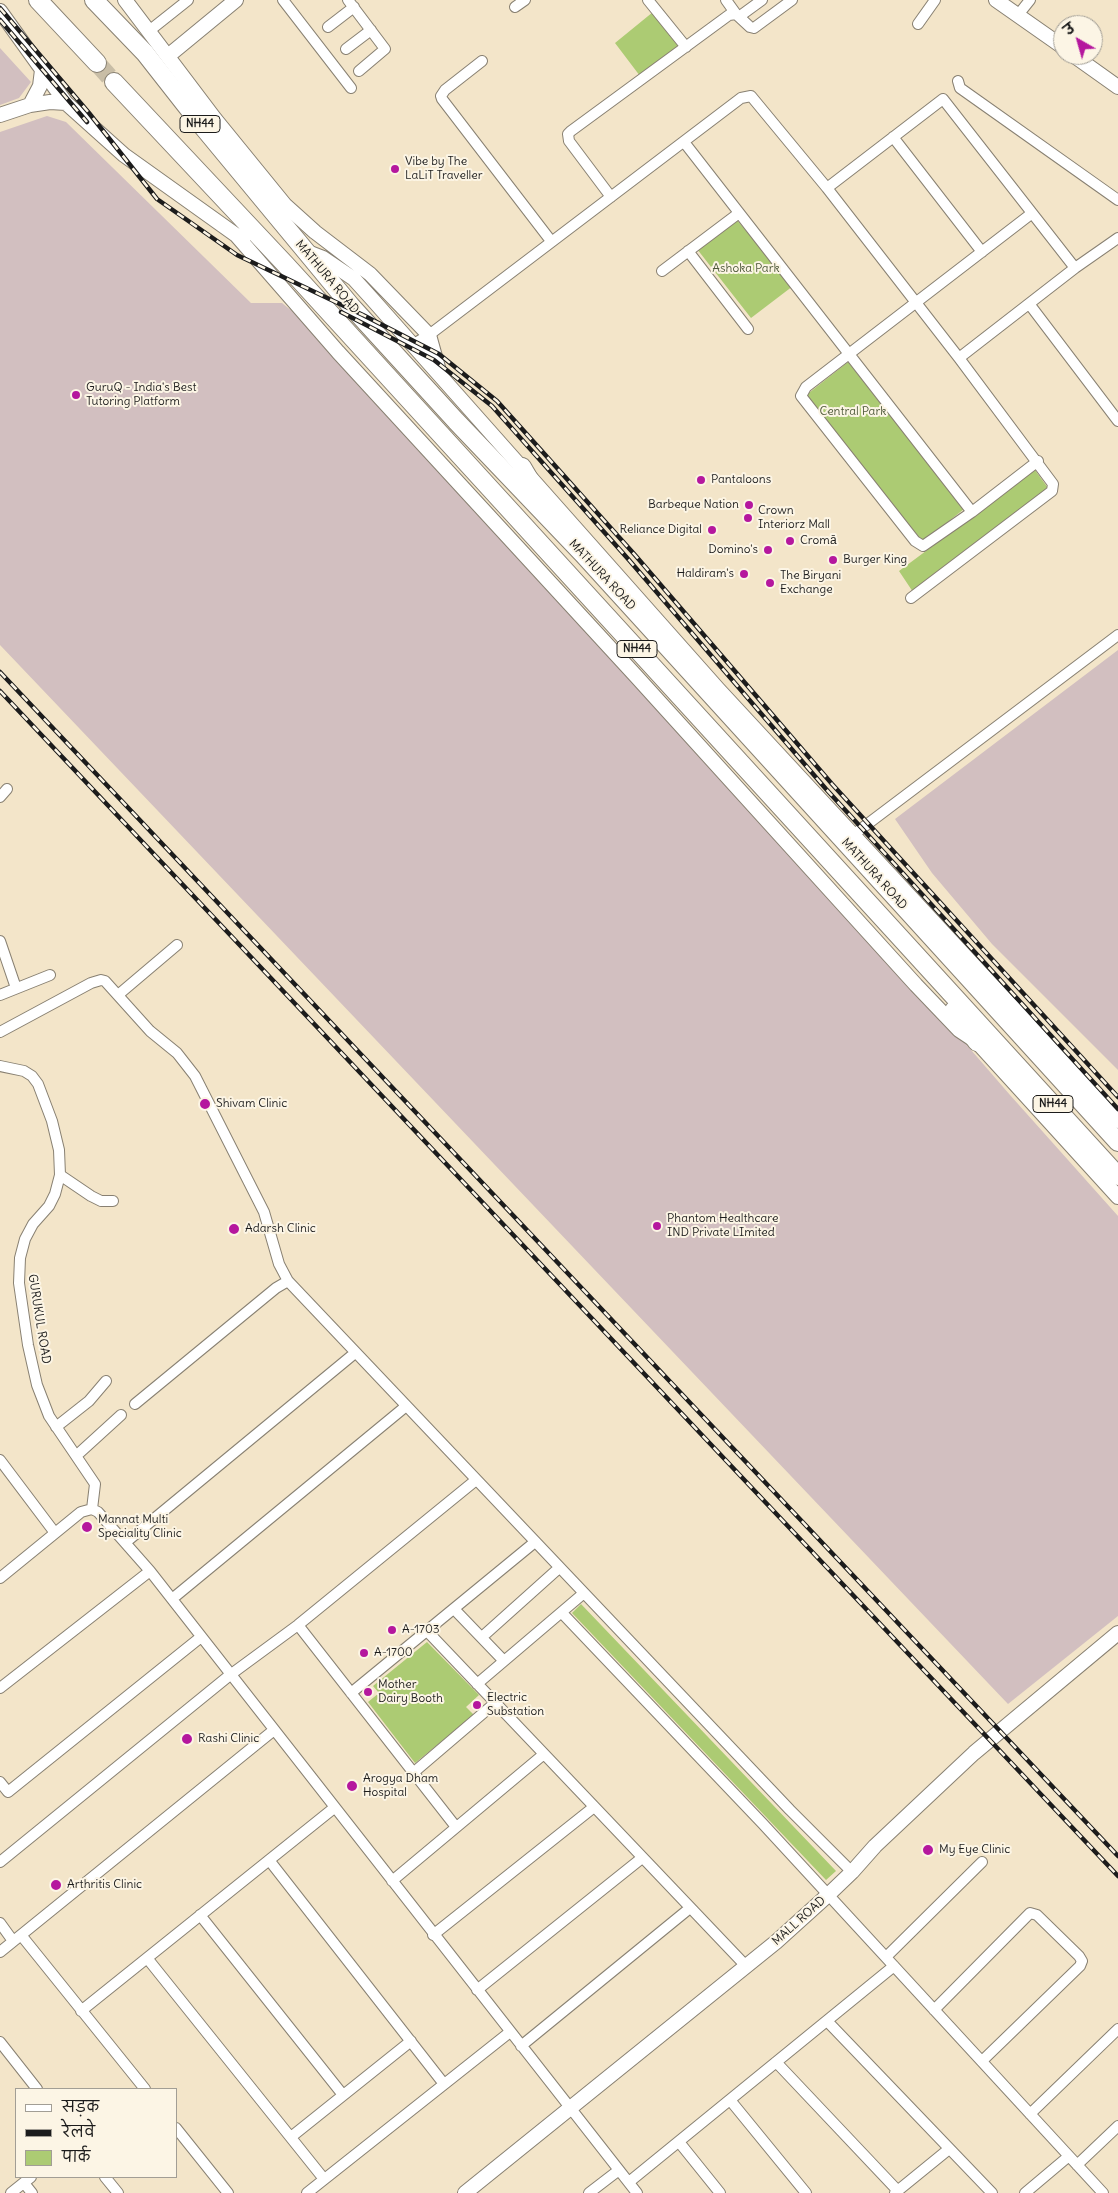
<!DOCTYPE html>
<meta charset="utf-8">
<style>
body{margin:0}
#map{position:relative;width:1118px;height:2193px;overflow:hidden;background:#f3e5c9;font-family:Delius,"Playpen Sans Deva",sans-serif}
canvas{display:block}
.legend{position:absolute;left:15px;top:2088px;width:162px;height:90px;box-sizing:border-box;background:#fcf5e5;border:1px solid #a29e95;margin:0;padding:6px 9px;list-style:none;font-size:15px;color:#1c1c1c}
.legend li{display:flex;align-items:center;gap:10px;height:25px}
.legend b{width:25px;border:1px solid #a29e95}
.north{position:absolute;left:1053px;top:15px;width:50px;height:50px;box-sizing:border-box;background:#fcf5e5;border:1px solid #a29e95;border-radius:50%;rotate:322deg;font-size:14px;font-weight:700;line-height:20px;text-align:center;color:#1c1c1c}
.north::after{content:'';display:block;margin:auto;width:18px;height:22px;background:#b5179e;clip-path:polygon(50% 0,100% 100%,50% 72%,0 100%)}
</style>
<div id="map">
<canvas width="1118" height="2193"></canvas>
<ul class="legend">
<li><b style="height:6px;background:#fff"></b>सड़क</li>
<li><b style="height:6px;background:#1c1c1c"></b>रेलवे</li>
<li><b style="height:14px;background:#accb73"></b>पार्क</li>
</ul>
<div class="north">उ</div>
</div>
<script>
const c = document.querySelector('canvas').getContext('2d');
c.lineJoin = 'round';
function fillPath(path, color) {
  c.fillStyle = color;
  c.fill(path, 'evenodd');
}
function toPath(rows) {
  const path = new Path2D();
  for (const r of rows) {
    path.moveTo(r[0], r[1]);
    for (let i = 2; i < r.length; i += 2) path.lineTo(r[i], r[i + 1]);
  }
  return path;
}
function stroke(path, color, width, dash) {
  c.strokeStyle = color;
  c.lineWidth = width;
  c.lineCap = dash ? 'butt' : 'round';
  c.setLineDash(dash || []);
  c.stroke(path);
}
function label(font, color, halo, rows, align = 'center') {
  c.font = font + ' Delius,sans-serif';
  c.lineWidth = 4;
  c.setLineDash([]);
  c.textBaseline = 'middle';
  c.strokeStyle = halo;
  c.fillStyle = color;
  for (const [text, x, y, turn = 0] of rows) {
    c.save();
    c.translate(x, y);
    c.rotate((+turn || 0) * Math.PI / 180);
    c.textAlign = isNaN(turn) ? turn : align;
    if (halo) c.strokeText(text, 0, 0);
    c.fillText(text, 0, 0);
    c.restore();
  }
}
const industrial = toPath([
 [0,48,31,82,19,98,0,105],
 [47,116,66,122,251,303,282,303,340,350,682,716,1010,1095,1118,1216,1118,1616,1008,1704,0,645,0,132],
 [1118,650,1118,1070,992,944,932,873,895,819]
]);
const green = toPath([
 [653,12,679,47,640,76,615,43],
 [736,219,793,286,751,318,697,249],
 [848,362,964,509,923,542,805,396],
 [1035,470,1048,488,913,592,899,571],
 [581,1604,836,1871,826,1880,572,1613],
 [427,1642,479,1695,466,1707,474,1715,415,1763,368,1702,379,1693,373,1686]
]);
const highwayTunnel = toPath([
 [97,63,114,82]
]);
const street = toPath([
 [283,0,351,88],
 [348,0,385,49,359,71],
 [648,0,686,47],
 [726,0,736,14],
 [515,7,525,0],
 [1018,15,1030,0],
 [740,16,762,0],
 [918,24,935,0],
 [328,27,354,7],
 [149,31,188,0],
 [346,49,371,30],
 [482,61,445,90,441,96,442,99,551,241],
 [958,81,960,88,1118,200],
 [893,137,982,252],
 [684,142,972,512],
 [827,188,943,99,1075,268],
 [611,197,569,141,568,134,571,131,729,15,736,14,750,27,754,28,792,0],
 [1031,214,806,387,801,396,915,541,923,546,972,512,1038,461],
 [688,251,748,329],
 [662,271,739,213],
 [1030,305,1118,421],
 [412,345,429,335,741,98,751,96,827,188,959,358,1053,484,1052,491,911,598],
 [959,358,1075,268,1118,238],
 [0,797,7,789],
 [853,835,1118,635],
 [0,941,16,988],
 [0,995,50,975],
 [118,995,177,945],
 [0,1032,91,983,101,980,105,981,150,1031,177,1053,195,1076,264,1212,279,1264,288,1281,790,1810,852,1872],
 [0,1066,24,1071,32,1076,38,1084,52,1121,59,1150,60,1175,55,1194,49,1206,33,1224,25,1239,20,1258,19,1283,28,1345,37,1385,49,1416,95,1484,92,1509],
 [60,1175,91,1196,101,1201,113,1201],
 [135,1404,276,1288,288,1281],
 [56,1427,89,1401,106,1381],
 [76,1456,121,1415],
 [0,1460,55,1533],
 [126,1542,355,1353],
 [0,1578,81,1512,92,1509,98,1512,150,1571,637,2193],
 [172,1599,405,1407],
 [454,1609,504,1661],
 [562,1613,763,1824,1103,2193],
 [298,1625,456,1827],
 [427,1631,746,1966],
 [482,1637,559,1568],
 [477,1684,584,1593],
 [0,1688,150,1571],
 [351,1693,535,1542],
 [413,1773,495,1703],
 [0,1782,8,1792,201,1637],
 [269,1860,444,2084],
 [0,1862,230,1675,298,1625,476,1480],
 [392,1881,544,1754],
 [200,1915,343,2095],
 [0,1923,13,1941],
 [21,1935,145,2089],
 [433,1935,594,1807],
 [0,1952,274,1730],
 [886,1957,982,1862],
 [147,1958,324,2179],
 [477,1990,642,1858],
 [934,2010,1030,1913,1037,1915,1079,1956,1082,1961,1080,1966,982,2061],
 [81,2011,334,1808],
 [827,2021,992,2193],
 [0,2042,37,2089],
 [521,2046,690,1908],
 [776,2062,898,2191],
 [730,2100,806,2193],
 [1030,2114,1118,2029],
 [176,2128,228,2193],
 [291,2137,411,2041],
 [679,2142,720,2193],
 [1077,2165,1118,2126],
 [105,2177,118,2193],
 [629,2182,894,1966],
 [24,2183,32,2193],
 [11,2193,31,2177],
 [307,2193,510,2032],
 [589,2193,619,2170],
 [895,2193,949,2149],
 [1025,2193,1069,2156]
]);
const secondary = toPath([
 [125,0,215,119,285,205,315,232,370,274,429,335,439,371],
 [996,0,1063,47],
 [0,11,66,103,124,155,236,235,245,236],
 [1073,55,1118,87],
 [168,56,236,0],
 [30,105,40,86,42,70],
 [0,115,30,105,50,102,66,103],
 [236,235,338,352,635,675,916,985,959,1030,977,1042,1118,1197],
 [305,251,323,258,354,279,373,300,718,689,1118,1121],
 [465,2193,776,1942,828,1895,852,1872,875,1846,974,1753,1118,1633]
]);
const highway = toPath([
 [38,0,97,63],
 [94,0,145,53,203,127,351,306,456,421,582,553,1118,1142],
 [114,82,286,265,1118,1176],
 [522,467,542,501],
 [997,997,1024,1018],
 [954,1010,977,1042]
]);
const rail = toPath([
 [0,8,89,113,157,199,237,255,363,315,439,354,497,401,635,555,832,784,1118,1097],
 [0,20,87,122],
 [341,312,434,360,492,406,629,560,826,789,1118,1109],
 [0,672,1118,1856],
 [0,691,1118,1876]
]);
const markers = [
 [395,169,5,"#b5179e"],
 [76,395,5,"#b5179e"],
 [701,480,5,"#b5179e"],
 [749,505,5,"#b5179e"],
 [748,518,5,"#b5179e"],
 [712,530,5,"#b5179e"],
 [790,541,5,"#b5179e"],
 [768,550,5,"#b5179e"],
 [833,560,5,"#b5179e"],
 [744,574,5,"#b5179e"],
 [770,583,5,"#b5179e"],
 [205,1104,6,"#b5179e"],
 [657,1226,5,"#b5179e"],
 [234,1229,6,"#b5179e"],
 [87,1527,6,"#b5179e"],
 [392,1630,5,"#b5179e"],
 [364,1653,5,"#b5179e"],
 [368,1692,5,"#b5179e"],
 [477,1705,5,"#b5179e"],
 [187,1739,6,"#b5179e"],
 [352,1786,6,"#b5179e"],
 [928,1850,6,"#b5179e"],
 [56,1885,6,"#b5179e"]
];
const shields = [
 [200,124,40],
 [637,649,40],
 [1053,1104,40]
];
const shieldNames = [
 ["NH44",200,124],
 ["NH44",637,649],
 ["NH44",1053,1104]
];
const poiNames = [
 ["Vibe by The",405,162],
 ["LaLiT Traveller",405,176],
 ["GuruQ - India's Best",86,388],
 ["Tutoring Platform",86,402],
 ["Pantaloons",711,480],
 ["Barbeque Nation",739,505,"right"],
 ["Crown",758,511],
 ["Interiorz Mall",758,525],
 ["Reliance Digital",702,530,"right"],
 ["Cromā",800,541],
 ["Domino's",758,550,"right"],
 ["Burger King",843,560],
 ["Haldiram's",734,574,"right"],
 ["The Biryani",780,576],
 ["Exchange",780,590],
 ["Shivam Clinic",216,1104],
 ["Phantom Healthcare",667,1219],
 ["IND Private LImited",667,1233],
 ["Adarsh Clinic",245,1229],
 ["Mannat Multi",98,1520],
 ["Speciality Clinic",98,1534],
 ["A-1703",402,1630],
 ["A-1700",374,1653],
 ["Mother",378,1685],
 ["Dairy Booth",378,1699],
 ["Electric",487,1698],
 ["Substation",487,1712],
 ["Rashi Clinic",198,1739],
 ["Arogya Dham",363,1779],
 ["Hospital",363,1793],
 ["My Eye Clinic",939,1850],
 ["Arthritis Clinic",67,1885]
];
const parkNames = [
 ["Ashoka Park",746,269],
 ["Central Park",853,412]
];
const streetNames = [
 ["MATHURA ROAD",327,277,50],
 ["MATHURA ROAD",602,575,47],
 ["MATHURA ROAD",874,874,48],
 ["GURUKUL ROAD",39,1319,81],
 ["MALL ROAD",799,1921,-42]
];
fillPath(industrial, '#d2bfc0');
fillPath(green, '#accb73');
stroke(highwayTunnel, '#c8bda6', 18, [18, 9]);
stroke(street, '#888072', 12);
stroke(secondary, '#888072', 16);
stroke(highway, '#888072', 20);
stroke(street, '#fff', 10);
stroke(secondary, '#fff', 14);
stroke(highway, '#fff', 18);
stroke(rail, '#1c1c1c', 4.5);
stroke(rail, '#fcf5e5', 2.5, [8]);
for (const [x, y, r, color] of markers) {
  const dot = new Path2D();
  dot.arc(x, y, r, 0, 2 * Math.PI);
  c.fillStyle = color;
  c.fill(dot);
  stroke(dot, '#fcf5e5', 2);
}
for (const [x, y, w] of shields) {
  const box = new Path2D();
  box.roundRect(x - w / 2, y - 8.5, w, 17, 4);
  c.fillStyle = '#fcf5e5';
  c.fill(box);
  stroke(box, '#1c1c1c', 1);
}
label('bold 11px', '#1c1c1c', null, shieldNames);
label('12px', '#1c1c1c', '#fcf5e5', poiNames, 'left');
label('12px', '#4e593a', '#fcf5e5', parkNames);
label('12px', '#1c1c1c', '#fcf5e5', streetNames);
</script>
